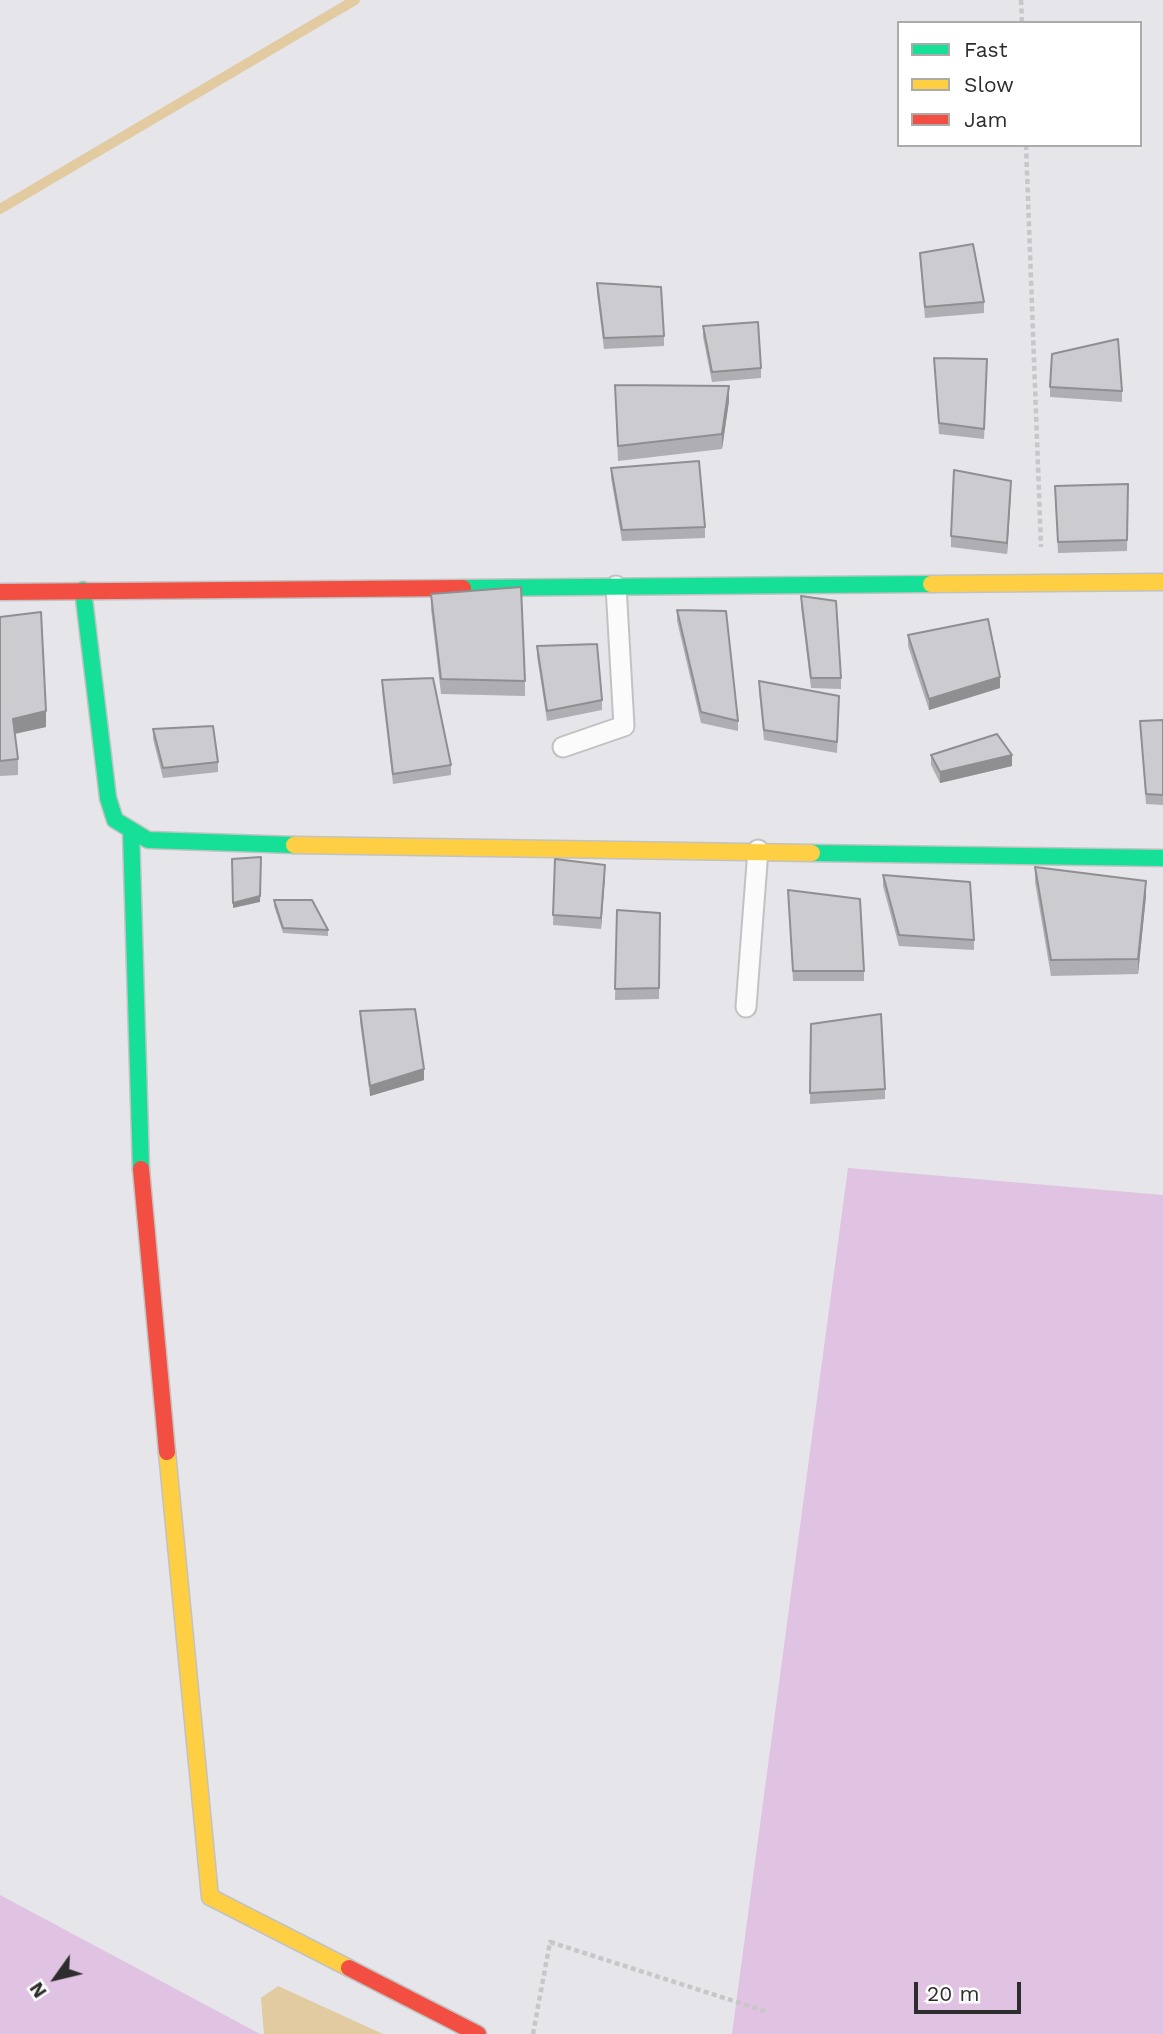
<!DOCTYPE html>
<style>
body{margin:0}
#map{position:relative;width:1163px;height:2034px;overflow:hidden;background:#e5e5ea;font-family:"Work Sans",sans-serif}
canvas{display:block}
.legend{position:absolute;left:897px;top:21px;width:245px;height:126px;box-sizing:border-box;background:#fff;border:2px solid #ababab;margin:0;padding:9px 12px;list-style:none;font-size:21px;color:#2d2d2d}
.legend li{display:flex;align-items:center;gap:14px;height:35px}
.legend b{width:35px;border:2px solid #ababab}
.north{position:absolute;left:21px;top:1943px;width:70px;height:70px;-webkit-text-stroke:5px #fff;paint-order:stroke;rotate:236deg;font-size:19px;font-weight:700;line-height:28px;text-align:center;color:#2d2d2d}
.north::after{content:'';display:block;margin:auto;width:24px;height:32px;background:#2d2d2d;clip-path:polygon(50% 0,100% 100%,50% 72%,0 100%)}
.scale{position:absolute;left:914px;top:1982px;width:107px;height:32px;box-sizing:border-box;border:4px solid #2d2d2d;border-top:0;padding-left:9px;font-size:21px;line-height:24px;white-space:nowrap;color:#2d2d2d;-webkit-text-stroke:5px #fff;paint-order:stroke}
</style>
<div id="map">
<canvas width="1163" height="2034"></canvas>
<ul class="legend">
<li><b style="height:9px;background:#16e098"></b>Fast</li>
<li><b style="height:9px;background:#ffcf43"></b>Slow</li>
<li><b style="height:9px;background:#f24e42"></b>Jam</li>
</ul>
<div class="north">N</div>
<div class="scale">20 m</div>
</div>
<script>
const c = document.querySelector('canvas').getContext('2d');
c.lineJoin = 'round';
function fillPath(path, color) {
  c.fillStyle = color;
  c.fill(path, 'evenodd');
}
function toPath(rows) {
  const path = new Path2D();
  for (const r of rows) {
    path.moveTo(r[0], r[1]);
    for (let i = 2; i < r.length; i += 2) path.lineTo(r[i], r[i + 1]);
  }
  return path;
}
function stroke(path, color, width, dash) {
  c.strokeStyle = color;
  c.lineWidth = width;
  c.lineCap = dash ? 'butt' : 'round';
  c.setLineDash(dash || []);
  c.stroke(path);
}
const green = toPath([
 [848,1168,1163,1195,1163,2034,732,2034],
 [0,1895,260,2034,0,2034]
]);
const water = toPath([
 [278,1986,383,2034,264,2034,261,1998]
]);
const stream = toPath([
 [0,209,355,0]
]);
const path = toPath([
 [1021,0,1022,23],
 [1026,145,1041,547],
 [533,2034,550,1942,768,2012]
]);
const lane = toPath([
 [563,747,624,726,616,586],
 [746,1007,758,850]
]);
const fast = toPath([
 [463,588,931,584],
 [83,590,108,798,115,820,148,840,294,845],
 [131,831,141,1169],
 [812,853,1163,858]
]);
const slow = toPath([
 [931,584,1163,582],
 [294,845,812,853],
 [167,1452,210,1897,349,1968]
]);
const jam = toPath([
 [0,592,463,588],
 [141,1169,167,1452],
 [349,1968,478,2034]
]);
const wall = toPath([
 [920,253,984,302,984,313,925,318,920,263],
 [597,283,664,336,664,346,604,349,597,293],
 [703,326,761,368,761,378,712,382,703,337],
 [934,358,987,370,984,439,939,434],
 [615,385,729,401,722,449,618,461],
 [1050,387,1122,391,1122,402,1050,397],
 [611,468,705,527,705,538,622,541,611,478],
 [1128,484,1127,551,1058,553,1055,496],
 [1011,491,1007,554,951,547,951,536],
 [431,594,525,681,525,696,441,694,431,609],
 [801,596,841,678,841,689,811,688,801,607],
 [677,610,738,721,738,731,701,723,677,621],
 [0,617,46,727,15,734,18,759,18,775,0,776],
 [908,635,1000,688,929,710,908,646],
 [537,646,602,700,602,710,547,721,537,656],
 [382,680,451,765,451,775,393,784,382,691],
 [759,681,839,696,837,753,764,740,759,692],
 [1163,720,1163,805,1146,804,1140,721],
 [153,729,218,762,218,772,163,778,153,739],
 [931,755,1012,766,940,783,931,765],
 [555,859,605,876,601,929,553,925],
 [1035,867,1146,896,1138,974,1051,976,1035,882],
 [883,875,974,940,974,950,899,946,883,886],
 [788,890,864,971,864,981,793,981],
 [274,900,328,930,328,936,283,933,274,906],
 [617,910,660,913,659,999,615,1000],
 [360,1011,424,1080,370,1096,360,1022],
 [811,1024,885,1089,885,1099,810,1104]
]);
const shadedWall = toPath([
 [729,386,729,401,722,449,722,434],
 [1011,481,1011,491,1007,554,1007,543],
 [1000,677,1000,688,929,710,929,699],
 [46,711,46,727,13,734,13,719],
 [1012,755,1012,766,940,783,940,772],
 [261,857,260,902,233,908,233,903],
 [605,865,605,876,601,929,601,918],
 [1146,881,1146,896,1138,974,1138,959],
 [424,1069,424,1080,370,1096,370,1086]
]);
const building = toPath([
 [973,244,984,302,925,307,920,253,973,244],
 [597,283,661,287,664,336,604,338,597,283],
 [758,322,761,368,712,372,703,326,758,322],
 [1118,339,1122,391,1050,387,1052,354,1118,339],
 [934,358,987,359,984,429,939,423,934,358],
 [615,385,729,386,722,434,618,446,615,385],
 [699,461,705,527,622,530,611,468,699,461],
 [954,470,1011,481,1007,543,951,536,954,470],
 [1128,484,1127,540,1058,542,1055,486,1128,484],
 [521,587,525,681,441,679,431,594,521,587],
 [801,596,836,601,841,678,811,678,801,596],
 [677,610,726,611,738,721,701,712,677,610],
 [41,612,46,711,13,719,18,759,0,761,0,617,41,612],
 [988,619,1000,677,929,699,908,635,988,619],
 [597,644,602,700,547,711,537,646,597,644],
 [433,678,451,765,393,774,382,680,433,678],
 [759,681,839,696,837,742,764,730,759,681],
 [1163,720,1163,795,1146,794,1140,721,1163,720],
 [213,726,218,762,163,768,153,729,213,726],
 [997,734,1012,755,940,772,931,755,997,734],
 [261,857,260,896,233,903,232,859,261,857],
 [555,859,605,865,601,918,553,915,555,859],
 [1035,867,1146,881,1138,959,1051,960,1035,867],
 [883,875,970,882,974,940,899,935,883,875],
 [788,890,860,899,864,971,793,971,788,890],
 [274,900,312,900,328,930,283,928,274,900],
 [617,910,660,913,659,988,615,989,617,910],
 [415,1009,424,1069,370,1086,360,1011,415,1009],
 [881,1014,885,1089,810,1093,811,1024,881,1014]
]);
fillPath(green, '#e0c2e2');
fillPath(water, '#e2caa1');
stroke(stream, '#e2caa1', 10);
stroke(lane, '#c2c2c3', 23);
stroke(fast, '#c2c2c3', 19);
stroke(slow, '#c2c2c3', 19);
stroke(jam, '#c2c2c3', 19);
stroke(path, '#c7c7c7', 4.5, [5, 3.5]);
stroke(lane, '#fbfbfc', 19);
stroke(fast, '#16e098', 16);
stroke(slow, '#ffcf43', 16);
stroke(jam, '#f24e42', 16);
fillPath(wall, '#afafb3');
fillPath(shadedWall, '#8f8f92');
fillPath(building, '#ccccd0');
stroke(building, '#8f8f92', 2);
</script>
